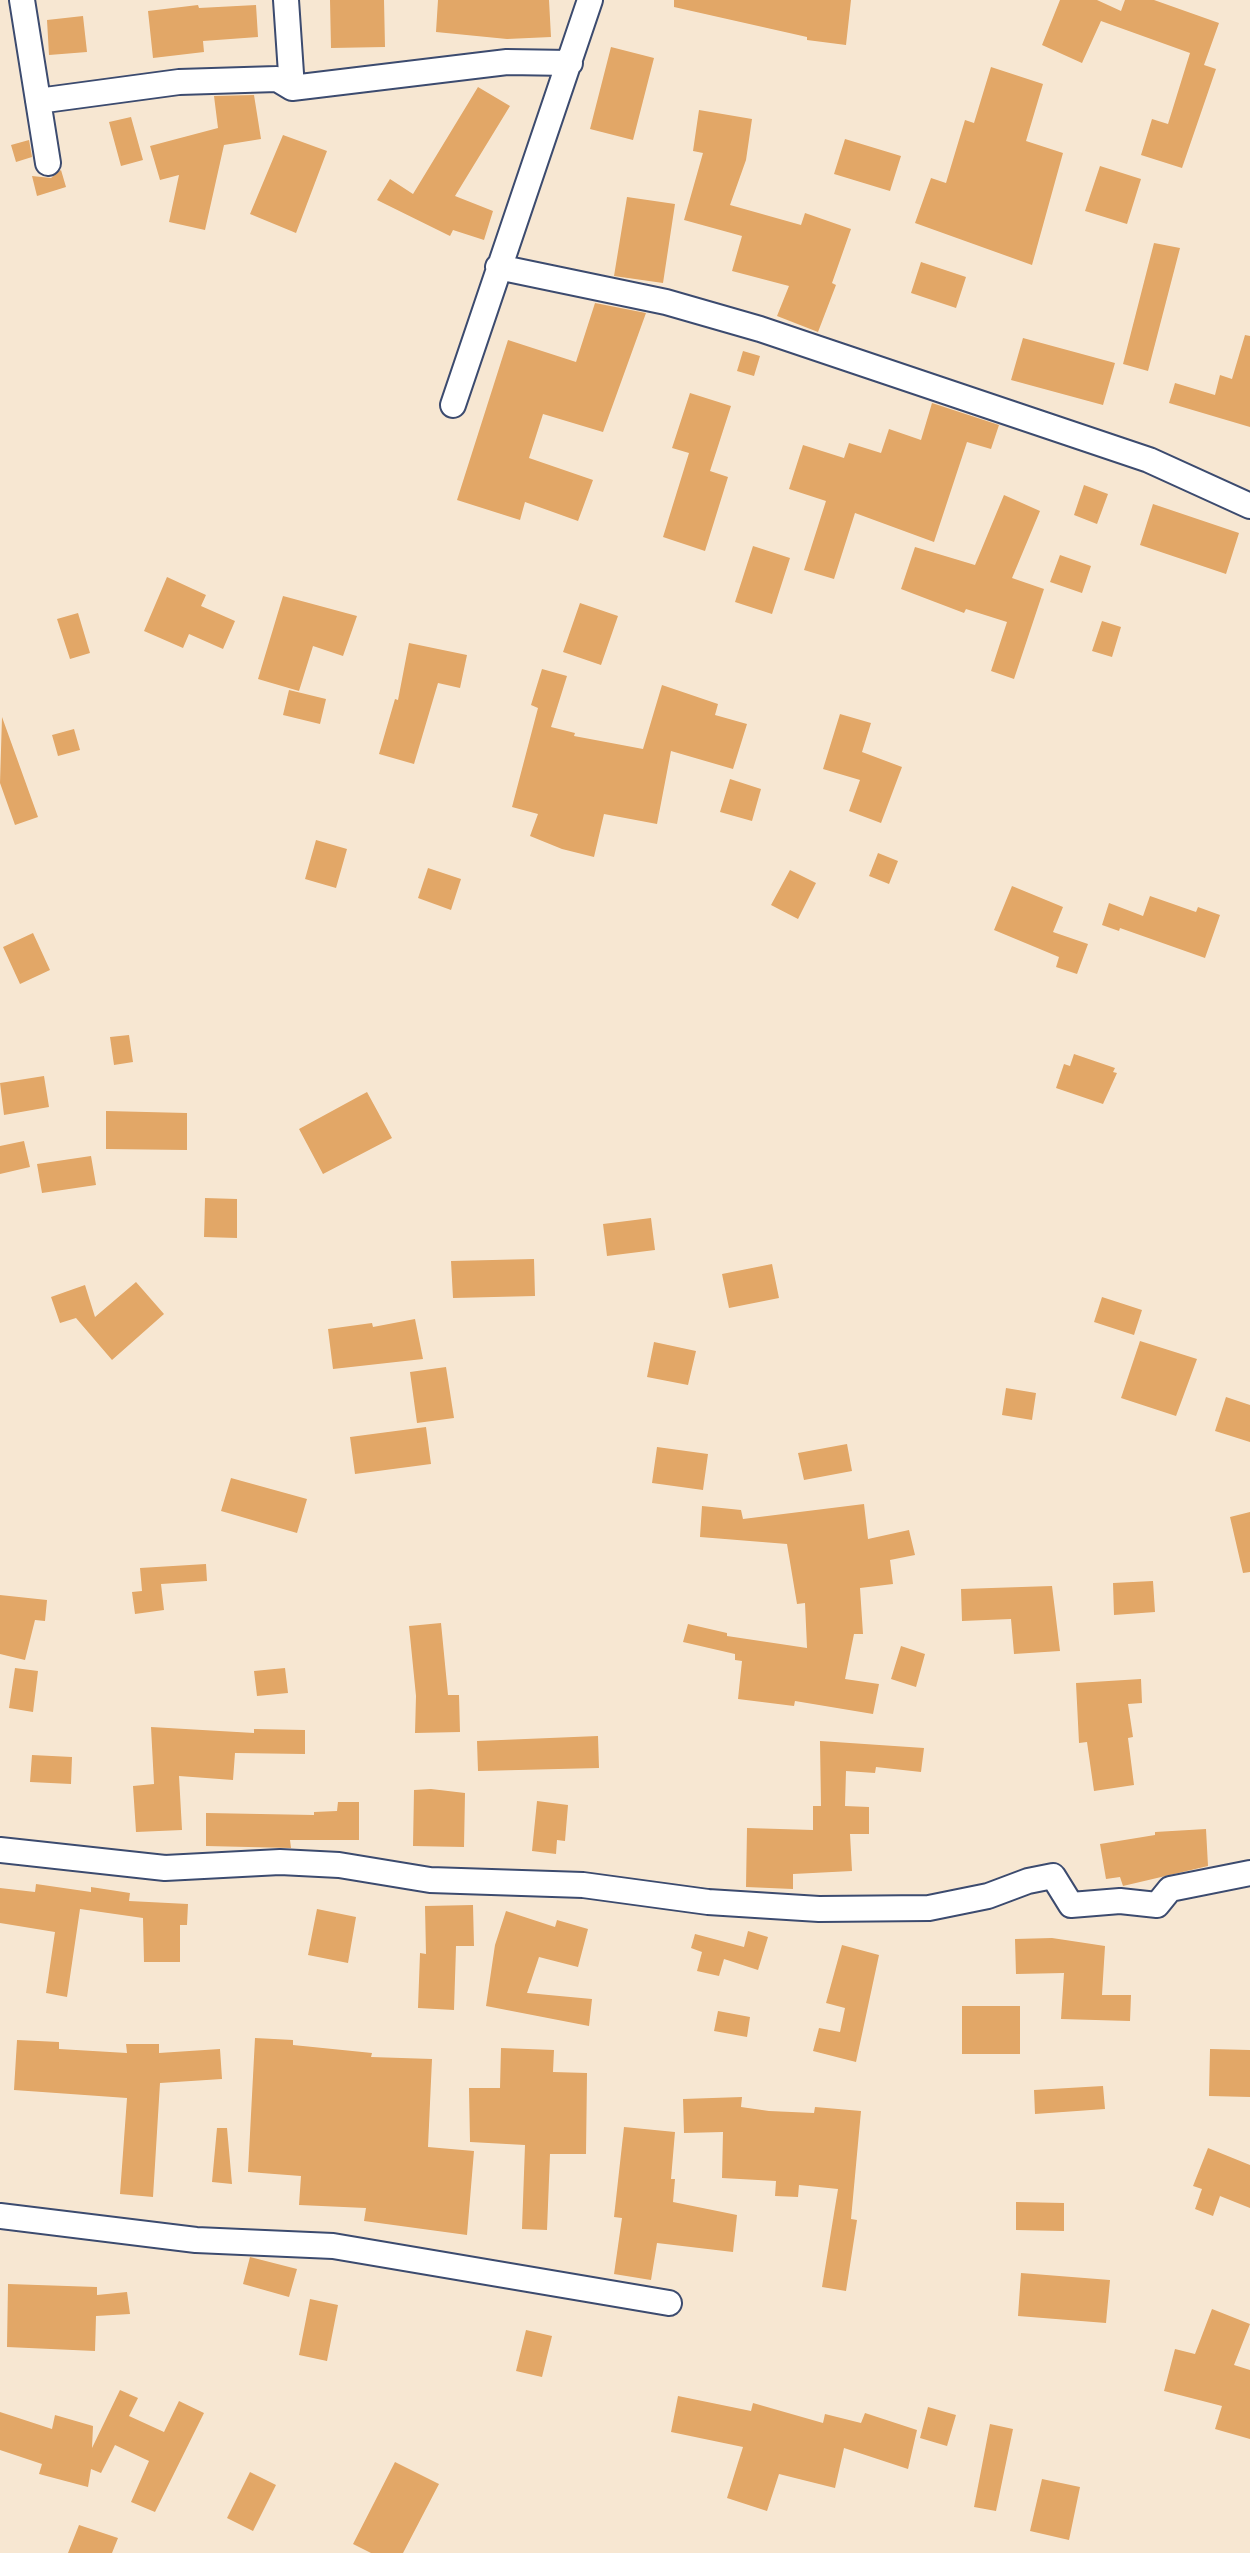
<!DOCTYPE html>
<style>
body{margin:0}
canvas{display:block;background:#f7e7d2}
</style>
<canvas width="1250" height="2553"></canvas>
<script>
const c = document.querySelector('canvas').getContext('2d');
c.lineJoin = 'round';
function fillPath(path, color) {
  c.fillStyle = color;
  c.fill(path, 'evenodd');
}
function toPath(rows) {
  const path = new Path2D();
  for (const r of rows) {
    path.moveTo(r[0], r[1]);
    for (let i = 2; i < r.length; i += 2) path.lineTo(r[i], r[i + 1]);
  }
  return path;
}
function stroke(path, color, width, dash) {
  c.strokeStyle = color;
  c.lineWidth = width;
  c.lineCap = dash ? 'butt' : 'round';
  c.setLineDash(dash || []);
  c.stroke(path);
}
const building = toPath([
 [330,0,384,0,385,47,331,48],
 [438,0,549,0,551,37,507,39,436,32],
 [674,0,851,0,846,45,807,40,807,37,674,7],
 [1060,0,1097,0,1121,11,1125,0,1154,0,1219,23,1204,65,1216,69,1182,168,1141,155,1152,119,1168,124,1190,53,1101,21,1082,63,1042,45],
 [198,5,199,8,256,5,258,37,203,41,204,52,153,58,148,11],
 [83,16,87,52,49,55,47,20],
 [611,47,654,58,633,140,590,129],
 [991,67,1043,84,1026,141,1063,153,1032,265,915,223,931,178,946,183,965,120,974,123],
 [478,87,510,106,455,196,493,211,484,240,453,230,450,236,377,200,390,179,413,194],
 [254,95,261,139,224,145,205,230,169,222,179,175,160,180,150,146,218,128,214,96],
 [699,110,752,119,746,160,730,205,801,225,805,213,851,229,832,283,836,285,818,332,777,316,789,286,732,271,742,236,684,220,703,153,693,151],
 [131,117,143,160,121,166,109,122],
 [283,135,327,151,296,233,250,214],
 [845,139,901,156,890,191,834,174],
 [29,140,32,157,16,162,11,145],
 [1100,166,1141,179,1127,224,1085,211],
 [61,170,66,187,37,196,32,176,51,178],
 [627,197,675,204,663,283,614,276],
 [1154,243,1180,248,1148,371,1123,364],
 [921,262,966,277,956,308,911,293],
 [595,303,646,313,603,432,543,414,529,458,593,480,578,521,525,502,520,520,457,500,508,340,576,362],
 [1245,335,1250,336,1250,427,1169,403,1175,383,1215,395,1220,375,1232,379],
 [1023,338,1115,363,1103,405,1011,380],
 [743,351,760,356,754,376,737,371],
 [690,393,731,406,710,471,728,477,705,551,663,537,689,453,672,448],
 [932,403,999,425,991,449,967,442,934,542,855,513,834,579,804,570,826,501,789,489,803,445,844,458,849,443,881,453,889,429,921,440],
 [1084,485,1108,494,1097,524,1074,515],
 [1004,495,1040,511,1012,578,1044,589,1014,679,991,671,1007,622,966,609,964,613,901,589,915,547,975,565],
 [1153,504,1239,533,1226,574,1140,545],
 [753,546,790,558,772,614,735,602],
 [1060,555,1091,566,1082,593,1050,582],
 [167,577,206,595,201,606,235,621,223,649,189,634,183,648,144,631],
 [283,596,357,616,343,656,313,646,299,691,258,679],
 [580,603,618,616,601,665,563,652],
 [78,613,90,653,70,659,57,619],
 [1102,621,1121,627,1112,657,1092,651],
 [409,643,467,655,460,688,438,683,414,764,379,754,395,699,398,700],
 [542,669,567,676,551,727,575,733,574,736,643,749,662,685,718,704,715,715,747,724,733,769,671,751,657,824,604,814,594,857,562,849,530,836,538,814,512,807,538,708,531,705],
 [289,690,326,699,320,724,283,715],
 [840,714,871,723,862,752,902,767,881,823,849,811,860,780,823,769],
 [2,717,38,817,15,825,0,783],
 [74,729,80,750,58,756,52,735],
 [730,779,761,789,752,821,720,812],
 [316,840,347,849,336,888,305,879],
 [878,853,898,861,889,884,869,876],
 [428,868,461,879,451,910,418,898],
 [790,870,816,883,798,919,771,905],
 [1012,886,1063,907,1053,932,1088,944,1077,974,1056,967,1059,957,994,930],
 [1150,896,1196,912,1198,907,1220,915,1205,958,1120,928,1119,931,1102,925,1109,903,1143,916],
 [33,933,50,970,20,984,3,947],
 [129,1035,133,1062,114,1065,110,1037],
 [1074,1054,1115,1068,1113,1072,1117,1073,1103,1104,1056,1088,1064,1064,1070,1066],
 [44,1076,49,1107,4,1115,0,1083],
 [367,1092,392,1138,323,1174,299,1129],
 [106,1111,187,1113,187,1150,106,1149],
 [24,1141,30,1167,0,1174,0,1146],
 [91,1156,96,1185,42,1193,37,1164],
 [205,1198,237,1199,237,1238,204,1237],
 [651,1218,655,1250,607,1256,603,1224],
 [534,1259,535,1296,453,1298,451,1261],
 [772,1264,779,1298,729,1308,722,1274],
 [136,1282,164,1314,112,1360,76,1318,60,1323,51,1297,85,1285,95,1317],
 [1102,1297,1142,1310,1134,1335,1094,1322],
 [415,1319,423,1359,333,1369,328,1329,372,1323,373,1327],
 [1140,1341,1197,1359,1176,1416,1121,1398],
 [654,1342,696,1351,688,1385,647,1377],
 [446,1367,454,1418,417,1423,410,1372],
 [1006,1388,1036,1393,1032,1420,1002,1415],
 [1226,1397,1250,1405,1250,1442,1215,1431],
 [426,1427,431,1464,355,1474,350,1437],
 [847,1444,852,1471,804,1480,798,1453],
 [657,1447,708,1454,703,1490,652,1483],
 [231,1478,307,1499,297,1533,221,1511],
 [864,1504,868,1539,909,1530,915,1555,890,1560,893,1584,860,1588,863,1634,854,1634,845,1679,879,1684,873,1714,795,1701,794,1706,738,1699,742,1661,735,1660,735,1654,683,1642,688,1624,727,1633,727,1636,807,1648,805,1603,797,1604,787,1544,700,1537,702,1506,741,1510,743,1519],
 [1250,1512,1250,1572,1243,1573,1230,1517],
 [206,1564,207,1581,161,1584,164,1610,135,1614,132,1592,142,1591,140,1568],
 [1153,1581,1155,1612,1114,1615,1113,1583],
 [1052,1586,1060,1651,1014,1654,1011,1619,962,1621,961,1589],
 [0,1595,47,1600,45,1621,35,1620,25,1660,0,1654],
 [441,1623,448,1695,459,1695,460,1732,415,1733,416,1696,409,1626],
 [901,1646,925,1654,916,1687,891,1679],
 [15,1668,38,1671,33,1712,9,1708],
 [285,1668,288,1693,257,1696,254,1671],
 [1141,1679,1142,1703,1128,1704,1133,1737,1128,1738,1134,1785,1094,1791,1087,1742,1079,1743,1076,1683],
 [151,1727,254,1733,254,1729,305,1730,305,1754,235,1753,233,1780,179,1776,182,1830,136,1832,133,1786,154,1784],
 [598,1736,599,1768,478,1771,477,1741],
 [820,1741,924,1748,921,1772,876,1767,875,1773,846,1771,845,1806,869,1807,869,1834,850,1834,852,1871,793,1874,793,1889,746,1887,747,1828,813,1830,813,1806,821,1806],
 [32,1755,72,1757,71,1784,30,1782],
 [431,1789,465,1793,464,1847,413,1846,414,1790],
 [537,1801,568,1805,565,1841,557,1840,556,1854,532,1851],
 [338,1802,359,1802,359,1840,290,1840,291,1848,206,1846,206,1813,314,1815,314,1812,337,1811],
 [1206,1829,1208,1866,1123,1886,1120,1877,1106,1879,1100,1844,1155,1835,1155,1832],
 [36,1884,91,1892,91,1887,130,1893,129,1901,188,1904,187,1925,180,1925,180,1962,144,1962,143,1918,80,1909,67,1997,46,1993,55,1932,0,1923,0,1888,35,1892],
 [473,1905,474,1946,456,1946,454,2010,418,2008,420,1953,426,1954,425,1906],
 [317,1909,356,1917,348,1963,308,1955],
 [506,1911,555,1927,557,1920,588,1929,578,1967,539,1957,527,1993,592,1999,589,2026,486,2006,495,1945],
 [748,1931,768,1937,758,1970,724,1959,719,1976,697,1971,702,1952,691,1948,695,1934,744,1947],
 [1052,1938,1105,1946,1102,1995,1131,1995,1130,2021,1061,2019,1064,1973,1016,1974,1015,1939],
 [842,1945,879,1955,856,2062,813,2051,819,2028,840,2032,845,2008,826,2003],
 [962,2006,1020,2006,1020,2054,962,2054],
 [718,2011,750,2017,747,2037,714,2031],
 [255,2038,293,2040,293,2045,372,2053,371,2057,432,2059,428,2147,474,2151,467,2235,364,2221,366,2208,299,2205,301,2176,248,2172],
 [17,2040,59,2042,59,2049,127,2053,126,2044,159,2044,159,2053,220,2049,222,2079,160,2083,153,2197,120,2194,127,2098,14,2090],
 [501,2048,554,2050,553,2072,587,2073,586,2154,550,2154,547,2230,522,2229,525,2145,470,2142,469,2088,500,2088],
 [1210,2049,1250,2050,1250,2097,1209,2096],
 [1103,2086,1105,2109,1035,2114,1034,2090],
 [742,2097,741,2107,769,2111,814,2113,815,2107,861,2111,851,2219,857,2220,846,2291,822,2287,838,2189,799,2185,798,2197,775,2196,776,2181,722,2178,723,2132,684,2133,683,2099],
 [624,2127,675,2132,671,2179,675,2179,673,2202,737,2215,733,2252,657,2243,651,2280,614,2274,622,2218,614,2217],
 [217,2128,227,2128,232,2184,212,2182],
 [1208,2148,1250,2165,1250,2208,1220,2196,1213,2216,1195,2209,1202,2189,1193,2186],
 [1016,2202,1064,2203,1064,2231,1016,2230],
 [250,2257,297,2269,289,2297,243,2284],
 [1021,2273,1110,2280,1106,2323,1018,2316],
 [8,2284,97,2287,97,2295,127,2292,130,2314,96,2316,95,2351,7,2347],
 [310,2299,338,2305,327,2361,299,2355],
 [1212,2309,1250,2324,1234,2365,1250,2370,1250,2439,1215,2429,1222,2406,1164,2391,1175,2349,1195,2354],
 [526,2330,552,2336,542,2377,516,2371],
 [120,2390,138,2398,129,2416,164,2432,179,2401,204,2413,155,2512,131,2502,149,2461,115,2445,101,2473,91,2469,88,2487,39,2474,42,2464,0,2450,0,2412,52,2429,55,2415,93,2426,92,2448],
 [678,2396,751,2411,753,2403,823,2423,825,2414,861,2423,865,2413,917,2430,908,2469,844,2448,835,2488,779,2474,767,2511,727,2498,743,2447,671,2432],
 [928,2407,956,2415,947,2446,920,2438],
 [990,2424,1013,2429,996,2511,974,2507],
 [395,2462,439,2484,403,2553,371,2553,353,2544],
 [250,2472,276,2485,253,2531,227,2518],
 [1042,2479,1080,2487,1069,2540,1030,2531],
 [79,2525,118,2538,112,2553,68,2553]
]);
const street = toPath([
 [22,0,48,163],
 [286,0,292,88],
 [38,101,179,82,277,79,292,88,507,62,570,63],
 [498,267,666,302,760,329,1149,460,1250,506],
 [453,405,590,0],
 [0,1850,165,1868,280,1862,339,1865,430,1880,583,1885,708,1902,819,1909,929,1908,988,1896,1028,1881,1053,1876,1071,1905,1120,1901,1157,1905,1170,1889,1250,1873],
 [0,2216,196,2240,333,2246,669,2303]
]);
fillPath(building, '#e2a767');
stroke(street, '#3c4b6f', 28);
stroke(street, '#fff', 24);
</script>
